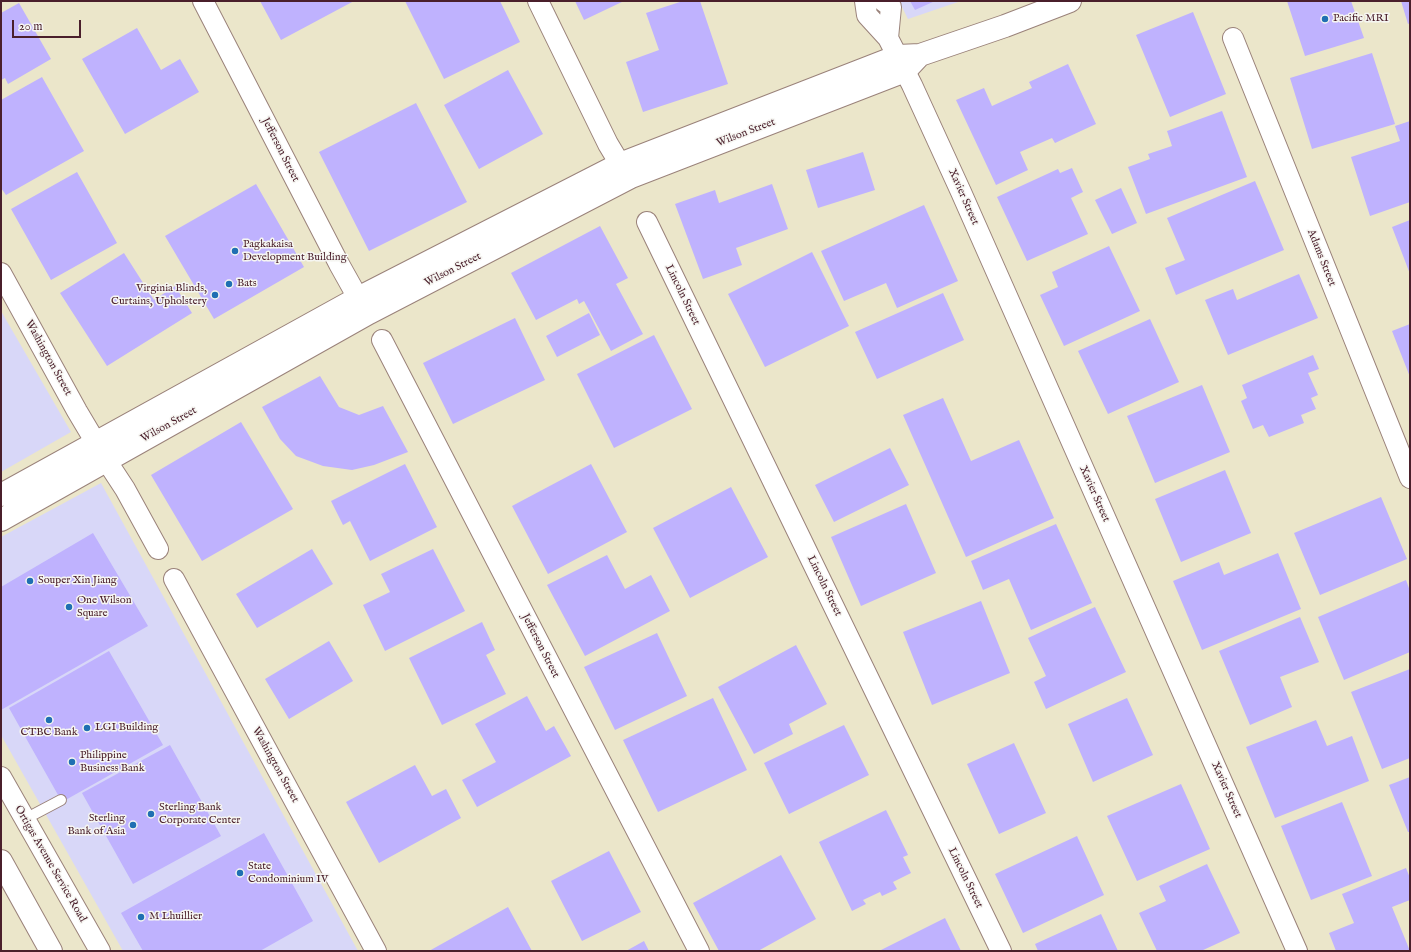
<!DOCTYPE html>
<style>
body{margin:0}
#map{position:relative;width:1411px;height:952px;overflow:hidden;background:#ebe6ca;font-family:"IM FELL English",serif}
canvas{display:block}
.frame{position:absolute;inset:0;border:2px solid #4a1f2b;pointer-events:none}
.scale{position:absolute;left:12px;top:20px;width:69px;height:18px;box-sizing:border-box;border:2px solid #4a1f2b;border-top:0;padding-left:5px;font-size:12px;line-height:14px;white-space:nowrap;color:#4a1f2b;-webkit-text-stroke:3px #f6f6f2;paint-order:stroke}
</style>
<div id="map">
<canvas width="1411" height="952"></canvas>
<div class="frame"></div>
<div class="scale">20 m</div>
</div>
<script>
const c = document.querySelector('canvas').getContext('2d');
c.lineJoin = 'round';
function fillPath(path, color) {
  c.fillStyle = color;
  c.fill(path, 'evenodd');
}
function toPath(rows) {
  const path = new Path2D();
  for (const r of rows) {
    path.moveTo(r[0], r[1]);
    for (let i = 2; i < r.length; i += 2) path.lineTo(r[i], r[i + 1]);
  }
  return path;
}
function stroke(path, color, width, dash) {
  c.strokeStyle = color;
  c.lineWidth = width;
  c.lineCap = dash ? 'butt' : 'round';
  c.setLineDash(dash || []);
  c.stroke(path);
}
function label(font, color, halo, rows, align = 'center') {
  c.font = font + ' "IM FELL English",serif';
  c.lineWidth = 3;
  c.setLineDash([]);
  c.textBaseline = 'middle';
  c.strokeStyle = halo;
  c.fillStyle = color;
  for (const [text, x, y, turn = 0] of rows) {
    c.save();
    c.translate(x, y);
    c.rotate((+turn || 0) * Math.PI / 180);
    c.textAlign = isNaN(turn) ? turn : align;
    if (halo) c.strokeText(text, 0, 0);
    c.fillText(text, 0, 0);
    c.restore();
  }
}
const built = toPath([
 [899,1,961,1,908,19],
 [1,311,71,432,1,472],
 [101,483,358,951,123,951,1,735,1,537]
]);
const building = toPath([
 [260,1,354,1,281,40],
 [405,1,500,1,520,42,444,79],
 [575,1,624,1,584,20],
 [683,1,700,1,728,84,643,112,626,62,659,50,646,13],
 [910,1,935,1,915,10],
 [1287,1,1351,1,1364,38,1305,56],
 [1401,1,1410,1,1410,23,1408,24],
 [19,3,51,59,8,84,5,78,1,80,1,13],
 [1193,12,1226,94,1170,117,1136,35],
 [137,28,161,70,180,59,199,92,125,134,82,59],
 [1372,53,1395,124,1312,149,1290,78],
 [1068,64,1096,124,1055,143,1052,138,1020,152,1028,170,996,185,956,100,984,88,992,106,1032,88,1029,82],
 [508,70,543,134,479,169,444,105],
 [42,77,84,151,6,195,1,188,1,100],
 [416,103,467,202,369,251,319,152],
 [1222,111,1247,177,1146,214,1128,167,1150,159,1148,154,1172,146,1167,131],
 [1410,121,1410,202,1370,216,1351,157,1400,141,1395,126],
 [863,152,875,190,818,208,806,170],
 [1072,168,1083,192,1071,198,1088,234,1027,261,997,197,1058,169,1060,173],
 [77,172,117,243,51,280,11,209],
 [1255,181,1284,250,1176,295,1165,268,1185,260,1167,218],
 [256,184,304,267,214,319,165,236],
 [772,184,788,229,736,248,742,265,703,279,675,204,715,190,719,203],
 [1121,188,1137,223,1112,234,1095,200],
 [924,205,958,281,897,308,886,283,844,301,821,251],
 [1410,220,1410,274,1392,227],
 [600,226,628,278,616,284,643,334,611,351,584,301,579,304,577,299,536,320,511,273],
 [1109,246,1140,311,1064,346,1040,295,1058,287,1052,272],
 [812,252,849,326,765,367,728,294],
 [124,253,154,300,175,286,192,313,107,366,60,293],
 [1299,274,1318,318,1228,355,1205,300,1233,289,1237,300],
 [943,293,964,340,877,379,855,332],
 [589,313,600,335,557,357,546,336],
 [515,318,545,380,453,424,423,363],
 [1150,319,1179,382,1108,414,1078,351],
 [1410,324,1410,377,1392,331],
 [654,335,692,409,614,448,577,374],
 [1313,355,1319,369,1308,373,1318,395,1311,398,1316,409,1301,415,1304,423,1269,437,1263,425,1253,429,1241,401,1247,398,1242,385],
 [320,376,339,407,359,415,383,406,408,452,374,465,352,470,323,466,296,456,280,439,262,407],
 [1202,385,1230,452,1155,483,1127,416],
 [943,398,971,461,1019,440,1054,518,966,557,903,415],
 [241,422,293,509,202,561,151,475],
 [890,448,909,485,834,522,815,485],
 [405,464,437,527,370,561,350,521,343,525,331,501],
 [591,464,627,532,548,574,512,506],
 [1225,470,1251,533,1181,562,1155,499],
 [731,487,768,557,690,598,653,528],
 [1381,497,1407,559,1320,595,1294,533],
 [906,504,936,573,861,606,831,537],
 [1056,524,1092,603,1031,630,1009,579,983,590,971,561],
 [93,533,148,626,1,710,1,587],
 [312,549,333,584,257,628,236,594],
 [433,549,465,611,385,651,363,605,390,592,381,574],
 [1278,553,1301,609,1202,650,1173,581,1219,562,1224,575],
 [607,555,625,589,651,575,670,611,585,656,547,585],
 [1406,580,1410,591,1410,652,1344,680,1318,617],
 [981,601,1010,673,932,705,903,632],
 [1095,607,1126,672,1046,709,1034,682,1046,676,1028,638],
 [1300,617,1319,662,1280,677,1292,707,1250,725,1219,651],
 [482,622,495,650,486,655,506,694,442,725,409,658],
 [657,633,687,696,615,730,584,667],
 [329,641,353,681,289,719,265,679],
 [796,645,827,704,789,724,793,734,754,754,718,687],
 [109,651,163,745,62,802,9,708],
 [1410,669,1410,758,1382,769,1351,692],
 [527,696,546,731,554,726,571,756,477,807,462,780,496,762,475,724],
 [713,698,747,770,658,812,623,740],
 [1127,698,1153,755,1093,782,1068,724],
 [1316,720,1327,746,1352,736,1369,781,1275,818,1246,747],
 [844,725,869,775,789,814,764,763],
 [1014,743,1046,813,999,834,967,764],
 [170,745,221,836,133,884,82,793],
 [415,765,432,796,446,789,461,818,379,863,346,802],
 [1410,777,1410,832,1408,832,1389,785],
 [1181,784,1210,849,1137,881,1107,816],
 [1342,802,1372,876,1311,900,1281,826],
 [886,810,908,855,903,857,911,873,893,882,897,889,882,896,880,892,863,900,866,904,852,911,819,842],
 [264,833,313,921,260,951,143,951,121,913],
 [1077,836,1104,895,1023,933,995,874],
 [609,851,641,912,582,941,551,881],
 [781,855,816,919,758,951,719,951,693,903],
 [1207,864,1240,933,1201,951,1157,951,1139,913,1166,901,1159,886],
 [1406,868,1410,878,1410,900,1392,907,1410,951,1336,951,1329,933,1354,923,1342,894],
 [508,907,532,951,429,951],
 [1101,914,1118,951,1038,951,1035,944],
 [945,918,961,951,879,951],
 [644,941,649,951,626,951]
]);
const service = toPath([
 [25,819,61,800]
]);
const minor = toPath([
 [203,1,339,264,358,298],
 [538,1,608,144,620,164],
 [865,1,867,15,888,38],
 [883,1,891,7,888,38,912,85,961,192,1297,951],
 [1233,38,1410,478],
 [647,222,1001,951],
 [1,273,77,411,96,443],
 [382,340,699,951],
 [106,460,125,489,158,549],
 [174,579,376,951],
 [1,777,100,951]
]);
const secondary = toPath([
 [1,495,358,298,620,164,898,56,920,55,1005,26,1070,1],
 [1,520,369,313,631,177,905,71,920,55]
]);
const primary = toPath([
 [1,861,51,951]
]);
const markers = [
 [1325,19,4,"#1f6fb2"],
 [235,251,4,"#1f6fb2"],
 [229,284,4,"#1f6fb2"],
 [215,295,4,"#1f6fb2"],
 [30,581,4,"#1f6fb2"],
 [69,607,4,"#1f6fb2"],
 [49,720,4,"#1f6fb2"],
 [87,728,4,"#1f6fb2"],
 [72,762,4,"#1f6fb2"],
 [151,814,4,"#1f6fb2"],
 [133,825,4,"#1f6fb2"],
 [240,873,4,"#1f6fb2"],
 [141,917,4,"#1f6fb2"]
];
const poiNames = [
 ["Pacific MRI",1333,19],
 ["Pagkakaisa",243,245],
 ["Development Building",243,258],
 ["Bats",237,284],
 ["Virginia Blinds,",207,289,"right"],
 ["Curtains, Upholstery",207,302,"right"],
 ["Souper Xin Jiang",38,581],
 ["One Wilson",77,601],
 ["Square",77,614],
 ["LGI Building",95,728],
 ["CTBC Bank",49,733,"center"],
 ["Philippine",80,756],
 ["Business Bank",80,769],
 ["Sterling Bank",159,808],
 ["Corporate Center",159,821],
 ["Sterling",125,819,"right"],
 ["Bank of Asia",125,832,"right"],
 ["State",248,867],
 ["Condominium IV",248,880],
 ["M Lhuillier",149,917]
];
const streetNames = [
 ["Wilson Street",746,133,-21],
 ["Jefferson Street",280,150,63],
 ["Xavier Street",963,197,66],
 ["Adams Street",1321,258,68],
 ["Wilson Street",453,270,-27],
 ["Lincoln Street",682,295,64],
 ["Washington Street",48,358,61],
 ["Wilson Street",169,425,-29],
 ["Xavier Street",1094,494,66],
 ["Lincoln Street",824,586,64],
 ["Jefferson Street",540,646,63],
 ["Washington Street",275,765,61],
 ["Xavier Street",1226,790,66],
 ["Ortigas Avenue Service Road",50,864,60],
 ["Lincoln Street",965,878,64]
];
fillPath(built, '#d8d7f8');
fillPath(building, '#bfb2fe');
stroke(service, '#9a827a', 12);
stroke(minor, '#9a827a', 22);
stroke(secondary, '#9a827a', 24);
stroke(primary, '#9a827a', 24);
stroke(service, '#fff', 10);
stroke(minor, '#fff', 20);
stroke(secondary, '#fff', 22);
stroke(primary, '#fff', 22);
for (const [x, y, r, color] of markers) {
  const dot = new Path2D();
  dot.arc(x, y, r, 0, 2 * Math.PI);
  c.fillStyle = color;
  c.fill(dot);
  stroke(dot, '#f6f6f2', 1.5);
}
label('11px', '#4a1f2b', '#f6f6f2', poiNames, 'left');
label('11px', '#4a1f2b', '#f6f6f2', streetNames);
</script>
